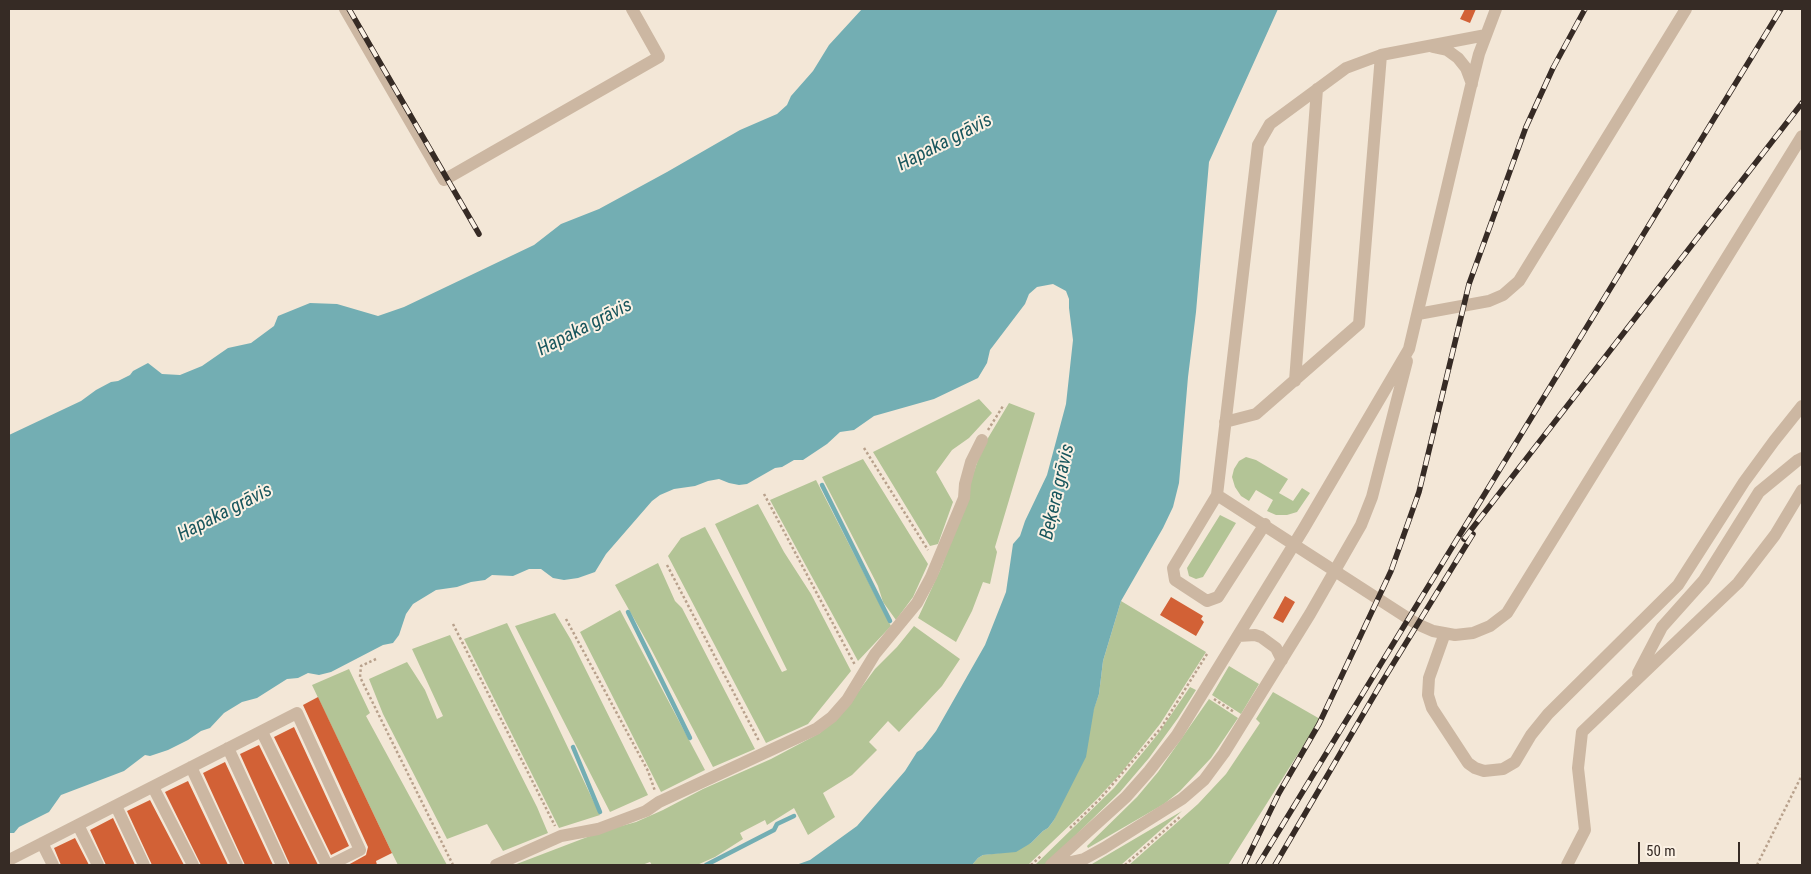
<!DOCTYPE html>
<meta charset="utf-8">
<style>
body{margin:0}
#map{position:relative;width:1811px;height:874px;overflow:hidden;background:#f3e7d7;font-family:"Roboto Condensed",sans-serif}
canvas{display:block}
.frame{position:absolute;inset:0;border:10px solid #362b25;pointer-events:none}
.scale{position:absolute;left:1638px;top:842px;width:102px;height:22px;box-sizing:border-box;border:2px solid #362b25;border-top:0;padding-left:6px;font-size:15px;line-height:18px;white-space:nowrap;color:#362b25;-webkit-text-stroke:4px #fbf1e4;paint-order:stroke}
</style>
<div id="map">
<canvas width="1811" height="874"></canvas>
<div class="frame"></div>
<div class="scale">50 m</div>
</div>
<script>
const c = document.querySelector('canvas').getContext('2d');
c.lineJoin = 'round';
function fillPath(path, color) {
  c.fillStyle = color;
  c.fill(path, 'evenodd');
}
function toPath(rows) {
  const path = new Path2D();
  for (const r of rows) {
    path.moveTo(r[0], r[1]);
    for (let i = 2; i < r.length; i += 2) path.lineTo(r[i], r[i + 1]);
  }
  return path;
}
function stroke(path, color, width, dash) {
  c.strokeStyle = color;
  c.lineWidth = width;
  c.lineCap = dash ? 'butt' : 'round';
  c.setLineDash(dash || []);
  c.stroke(path);
}
function label(font, color, halo, rows, align = 'center') {
  c.font = font + ' "Roboto Condensed",sans-serif';
  c.lineWidth = 4;
  c.setLineDash([]);
  c.textBaseline = 'middle';
  c.strokeStyle = halo;
  c.fillStyle = color;
  for (const [text, x, y, turn = 0] of rows) {
    c.save();
    c.translate(x, y);
    c.rotate((+turn || 0) * Math.PI / 180);
    c.textAlign = isNaN(turn) ? turn : align;
    if (halo) c.strokeText(text, 0, 0);
    c.fillText(text, 0, 0);
    c.restore();
  }
}
const green = toPath([
 [979,399,992,413,969,438,952,450,936,472,953,502,938,544,930,546,873,452],
 [1009,403,1035,413,995,547,997,552,990,584,983,582,972,611,956,642,918,618,942,566,982,448],
 [1246,457,1256,460,1288,479,1279,493,1293,501,1302,488,1310,493,1297,512,1287,515,1276,515,1267,511,1273,500,1256,490,1249,501,1241,496,1235,487,1232,477,1234,469,1239,461],
 [863,459,928,564,913,597,896,620,883,602,878,586,822,477],
 [816,480,891,626,858,661,770,500],
 [758,504,784,552,811,594,851,671,808,724,766,743,668,556,681,538,705,527,782,672,787,670,715,524],
 [1220,515,1236,523,1203,577,1196,579,1189,576,1187,568],
 [658,563,675,601,682,608,755,749,713,767,650,647,615,585],
 [1121,601,1206,652,1160,724,1121,773,1097,799,1028,865,972,865,978,858,983,855,1008,852,1031,843,1043,831,1048,828,1054,820,1099,694,1103,661],
 [620,610,705,770,661,792,580,632],
 [555,613,571,640,648,795,610,812,515,626],
 [507,623,550,710,600,815,559,828,464,639],
 [914,626,960,659,942,686,899,732,888,721,869,742,877,750,852,775,823,793,835,817,808,835,794,808,767,825,765,820,740,833,743,839,715,857,697,865,652,865,650,862,642,865,514,865,603,831,636,822,663,810,703,789,771,759,820,733,858,692,875,669,897,647],
 [450,635,537,807,548,833,503,851,487,824,447,839,383,714,369,679,407,662,425,690,437,719,443,716,412,649],
 [1229,666,1259,684,1241,714,1212,695],
 [349,669,370,713,366,716,447,865,398,865,392,853,312,685],
 [1190,687,1196,690,1178,718,1149,758,1120,792,1045,865,1035,865,1114,788,1158,734],
 [1273,692,1320,719,1228,865,1129,865,1198,804,1226,774,1260,723,1256,719],
 [1209,699,1238,718,1211,758,1180,791,1164,804,1088,848,1087,846,1137,797,1158,772],
 [1182,811,1121,865,1090,865,1092,864]
]);
const water = toPath([
 [862,9,1278,9,1209,162,1196,312,1188,377,1179,483,1173,507,1163,528,1121,601,1103,661,1099,694,1094,709,1086,757,1054,820,1048,828,1043,831,1031,843,1016,852,983,855,978,858,972,865,796,865,810,860,857,826,905,771,917,752,922,749,936,731,985,645,1006,592,1013,544,1020,536,1025,521,1047,475,1066,404,1073,340,1069,308,1069,299,1066,291,1053,284,1037,287,1029,294,1025,304,990,350,987,363,978,378,934,399,874,416,854,430,840,432,827,444,803,460,794,460,782,467,775,468,747,484,739,485,729,483,719,479,708,481,695,486,674,489,660,495,652,501,606,554,595,572,578,578,564,580,553,578,541,569,529,569,513,576,492,575,485,580,471,582,457,587,436,590,413,604,406,614,399,635,393,643,383,645,331,672,319,675,308,673,298,678,287,679,257,698,242,702,224,713,210,728,201,731,188,740,168,750,150,756,145,755,124,771,61,795,49,812,19,827,14,833,9,833,9,435,81,401,96,390,111,382,118,381,130,375,133,371,148,363,162,374,180,375,202,366,228,348,251,343,274,326,278,316,310,303,337,304,378,316,404,307,534,245,561,224,599,209,667,172,740,130,777,114,787,105,791,96,813,71,829,45]
]);
const stream = toPath([
 [822,485,890,621],
 [628,612,690,738],
 [573,747,600,812],
 [706,865,774,830,777,824,794,816]
]);
const building = toPath([
 [1465,9,1476,9,1470,23,1460,19],
 [1285,596,1295,602,1283,623,1273,618],
 [1171,597,1203,616,1201,619,1204,622,1196,636,1160,615],
 [318,697,392,853,376,861,377,865,348,865,366,855,368,847,303,705],
 [294,727,349,846,331,855,274,737],
 [259,745,318,865,290,865,240,754],
 [225,762,273,865,245,865,203,773],
 [188,781,228,865,201,865,165,792],
 [150,800,184,865,152,865,127,811],
 [113,818,135,865,106,865,90,830],
 [75,838,89,865,61,865,54,848]
]);
const path = toPath([
 [988,430,1003,406],
 [864,448,928,550],
 [764,494,855,665],
 [667,565,759,741],
 [566,619,648,771,655,791],
 [453,624,555,826],
 [376,659,361,666,360,677,453,865],
 [1214,699,1234,712],
 [1070,828,1099,800,1161,728,1207,654],
 [1031,865,1041,856],
 [1125,865,1181,816],
 [1757,865,1802,775]
]);
const minor = toPath([
 [345,9,444,180,659,57,632,9],
 [1486,35,1381,55,1346,68,1270,124,1258,145,1217,495,1417,624,1433,631,1455,635,1473,633,1490,626,1507,613,1802,136],
 [1433,47,1447,50,1458,58,1466,68,1472,84],
 [1418,314,1489,301,1503,295,1519,281,1686,9],
 [1295,381,1317,89],
 [1225,422,1256,414,1359,324,1381,55],
 [1217,495,1173,568,1175,580,1207,601,1218,597,1265,524],
 [1445,633,1429,678,1428,695,1432,708,1468,763,1475,768,1484,771,1503,769,1515,762,1531,735,1548,714,1678,585,1744,482,1774,441,1802,406],
 [1238,636,1255,635,1261,637,1276,648,1282,660],
 [1638,673,1662,627,1704,580,1759,492,1798,460,1802,458],
 [262,732,327,865],
 [228,748,282,865],
 [191,767,237,865],
 [153,787,193,865],
 [116,806,144,865],
 [78,825,98,865],
 [42,843,53,865],
 [9,860,297,713,360,850,330,865],
 [496,865,561,836,598,829,646,811,659,802,816,729,832,717,847,700,875,654,917,603,931,577,964,498,965,484,971,462,982,440],
 [1051,865,1126,797,1149,771,1177,735,1304,528,1409,349,1470,90,1479,54,1496,9],
 [1066,865,1071,862,1084,859,1104,848,1182,799,1204,780,1224,753,1310,614,1361,525,1372,497,1407,361],
 [1567,865,1585,830,1578,768,1582,732,1738,583,1775,535,1802,490]
]);
const rail = toPath([
 [349,9,479,234],
 [1464,539,1802,103],
 [1244,865,1279,793,1319,724,1391,571,1419,492,1469,284,1526,127,1553,68,1585,9],
 [1258,865,1781,9],
 [1275,865,1382,682,1473,534]
]);
const waterNames = [
 ["Hapaka grāvis",945,143,-27],
 ["Hapaka grāvis",585,328,-27],
 ["Beķera grāvis",1058,492,-77],
 ["Hapaka grāvis",225,513,-27]
];
fillPath(green, '#b3c496');
fillPath(water, '#73aeb3');
stroke(stream, '#73aeb3', 4.5);
fillPath(building, '#d26136');
stroke(path, '#b8a18c', 2.5, [2.5, 2.5]);
stroke(minor, '#ccb7a2', 12);
stroke(rail, '#362b25', 5.5);
stroke(rail, '#fbf1e4', 4, [11]);
label('italic 19px', '#17555c', '#fbf1e4', waterNames);
</script>
